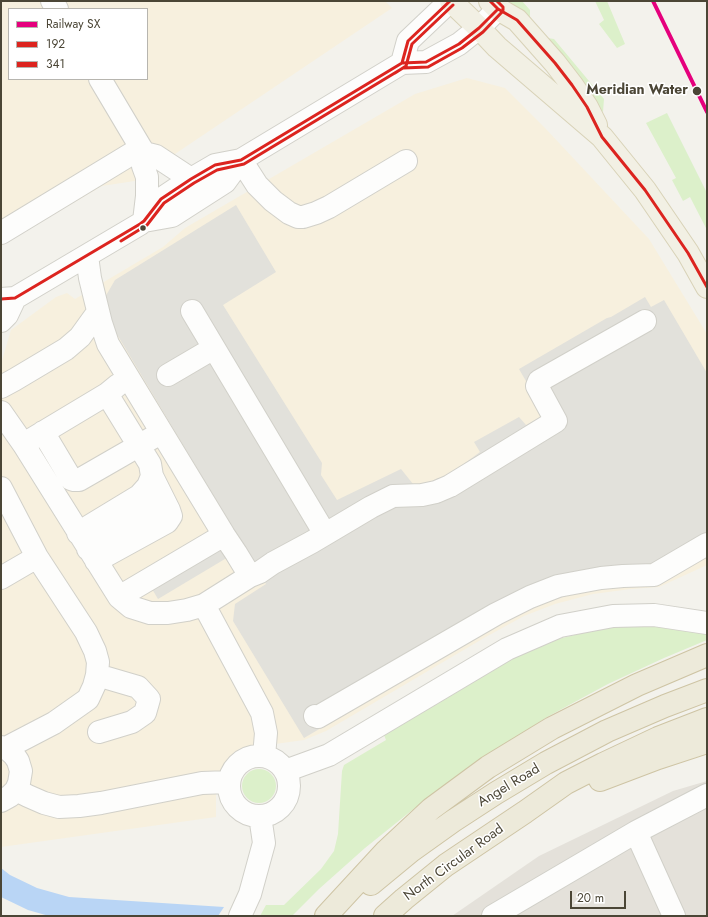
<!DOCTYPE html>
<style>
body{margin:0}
#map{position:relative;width:708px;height:917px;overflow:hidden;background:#f3f2ec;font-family:Jost,sans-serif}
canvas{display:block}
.frame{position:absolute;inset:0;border:2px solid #4b4636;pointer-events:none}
.legend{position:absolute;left:8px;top:8px;width:140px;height:72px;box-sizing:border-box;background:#fff;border:1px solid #b7b5af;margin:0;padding:5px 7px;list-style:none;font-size:12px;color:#4b4636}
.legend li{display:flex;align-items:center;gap:8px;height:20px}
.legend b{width:20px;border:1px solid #b7b5af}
.scale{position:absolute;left:570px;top:891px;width:56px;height:18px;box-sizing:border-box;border:2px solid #4b4636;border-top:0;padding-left:5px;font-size:12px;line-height:14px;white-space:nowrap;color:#4b4636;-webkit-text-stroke:3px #fff;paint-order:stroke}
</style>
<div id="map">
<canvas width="708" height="917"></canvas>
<div class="frame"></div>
<ul class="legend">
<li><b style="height:5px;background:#e5007d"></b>Railway SX</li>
<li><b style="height:5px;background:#dc241f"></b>192</li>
<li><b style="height:5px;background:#dc241f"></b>341</li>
</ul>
<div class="scale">20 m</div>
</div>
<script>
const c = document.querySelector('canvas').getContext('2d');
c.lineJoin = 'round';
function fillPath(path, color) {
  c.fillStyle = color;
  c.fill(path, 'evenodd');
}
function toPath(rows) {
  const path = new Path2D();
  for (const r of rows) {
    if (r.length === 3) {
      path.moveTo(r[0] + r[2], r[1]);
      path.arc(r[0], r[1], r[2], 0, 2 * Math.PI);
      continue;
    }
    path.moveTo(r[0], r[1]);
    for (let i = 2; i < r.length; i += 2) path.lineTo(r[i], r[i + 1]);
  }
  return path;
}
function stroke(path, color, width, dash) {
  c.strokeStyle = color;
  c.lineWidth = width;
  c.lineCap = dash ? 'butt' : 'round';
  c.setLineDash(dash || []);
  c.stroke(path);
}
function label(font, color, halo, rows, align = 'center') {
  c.font = font + ' Jost,sans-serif';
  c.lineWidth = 3;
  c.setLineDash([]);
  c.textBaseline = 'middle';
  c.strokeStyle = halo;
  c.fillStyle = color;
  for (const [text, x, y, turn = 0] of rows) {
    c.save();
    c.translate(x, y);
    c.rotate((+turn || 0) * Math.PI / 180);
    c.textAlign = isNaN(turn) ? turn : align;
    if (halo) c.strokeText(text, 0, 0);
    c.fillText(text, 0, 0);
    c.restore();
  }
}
const commercial = toPath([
 [1,1,385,1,392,8,169,158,159,144,130,161,141,180,102,186,1,246],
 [9,9,147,9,147,79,9,79],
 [467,78,505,88,546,129,649,239,707,334,707,565,659,587,631,589,593,594,555,604,524,616,484,638,326,731,304,740,239,749,216,776,216,817,1,847,1,364,11,330,56,297,67,293,75,299,163,247,185,228,415,94]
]);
const industrial = toPath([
 [707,781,707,916,452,916,539,856,673,791]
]);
const green = toPath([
 [509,1,522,1,530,10,530,24],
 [595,1,607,1,625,44,617,48,599,24,604,20],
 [541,37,554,39,604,99,603,112],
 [667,113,707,193,707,230,690,197,683,201,672,180,676,178,646,123],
 [651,625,707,633,707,640,664,658,608,684,547,717,481,760,421,803,365,848,319,889,292,916,260,916,266,905,284,905,321,869,334,851,338,834,342,771,344,765,386,740,384,735,522,653,558,639,607,627],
 [259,786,17]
]);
const parking = toPath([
 [236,205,276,272,223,305,322,463,321,475,337,500,401,469,417,489,438,478,444,485,470,469,465,463,480,452,474,442,519,417,526,425,545,414,519,369,607,318,611,317,645,297,651,307,664,300,707,373,707,555,623,584,576,593,534,606,486,631,304,738,233,621,235,604,266,584,245,547,158,599,142,572,228,520,115,331,104,299,115,280]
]);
const water = toPath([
 [1,868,10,875,37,888,69,897,224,907,218,916,49,916,28,910,1,897]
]);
const minor = toPath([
 [52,1,57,9],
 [402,63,408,41,450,1],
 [141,148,144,153,143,166,147,177,147,196,144,221],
 [144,153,156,156,191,179],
 [241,160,257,185,273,201,289,213,298,217,303,217,316,213,329,207,406,161],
 [144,221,172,216,225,182,241,160],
 [1,233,141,148,100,79],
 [87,256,90,278,101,323,108,344,224,535,236,553,250,576],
 [1,299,15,298,140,224,144,221,161,199,191,179,215,165,241,160,402,63,426,62,459,44,479,28,498,9],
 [192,311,325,534],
 [1,321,7,315,15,298],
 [168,375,214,348],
 [1,387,14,380,66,349,80,337,98,312],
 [1,412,24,445,119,597,131,607,150,613,168,613,187,610,204,605,262,713,266,733,264,756],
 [43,432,71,479,74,480,79,480,152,438],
 [32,439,107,394,118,385],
 [1,488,37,557,86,632,95,651,98,662,97,675,94,686,88,699,54,723,6,748],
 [78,533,139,496,148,486,152,476,150,464,107,394],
 [88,549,164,500],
 [96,561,167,522,171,516,169,510,152,476],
 [1,578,37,557],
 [119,597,224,535],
 [204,605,250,576,260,572,273,563,312,542,371,507,393,496,422,495,436,492,450,486,556,421,537,386,539,381,645,321],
 [97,675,138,687,149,699,145,713,132,722,99,732],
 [315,716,318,717,496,614,530,597,558,586,601,578,623,576,654,575,707,544],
 [1,747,6,748,14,755,18,761,21,771,19,783,16,790,10,796,1,801],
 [259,786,30],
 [285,771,329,755,507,649,560,626,613,616,654,615,707,623],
 [16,790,28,796,44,803,59,807,79,806,101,803,202,783,229,782],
 [636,832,674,916],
 [240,916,250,894,264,843,260,816],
 [493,916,636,832,707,795]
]);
const major = toPath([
 [451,1,479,28,497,47,602,137,645,190,688,253,707,287],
 [490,1,498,9,517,20,555,63,572,85,587,107,596,125]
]);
const highway = toPath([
 [600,780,658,758,707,742],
 [371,884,411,851,453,821,496,793,546,763,607,731,665,706,707,690],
 [326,916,386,851,431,809,488,767,552,728,637,685,707,655],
 [385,916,404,899,446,865,525,812,566,783,603,764,658,738,707,719]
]);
const bus1 = toPath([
 [490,1,498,9,517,20,555,63,572,85,587,107,602,137,645,190,688,253,707,287],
 [402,63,408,41,450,1],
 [1,299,15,298,140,224,144,221,161,199,191,179,215,165,241,160,402,63,426,62,459,44,479,28,498,9]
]);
const bus2 = toPath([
 [395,73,406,66,412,44,453,5],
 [121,241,147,225,164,203,194,183,217,170,244,164,403,68,428,67,462,48,483,32,502,12,503,10,503,7,497,1]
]);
const rail1 = toPath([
 [653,1,707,112]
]);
const markers = [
 [697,91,5,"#4b4636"],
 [143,228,3.5,"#4b4636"]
];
const stopNames = [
 ["Meridian Water",688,91]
];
const streetNames = [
 ["Angel Road",509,786,-31],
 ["North Circular Road",454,863,-36]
];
fillPath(commercial, '#f7f0de');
fillPath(industrial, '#e4e1da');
fillPath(green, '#dcf0ca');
fillPath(parking, '#e2e1db');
fillPath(water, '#b9d5f5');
stroke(minor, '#d1d0c9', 24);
stroke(major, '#d8d2b7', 24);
stroke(highway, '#cec4a4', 24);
stroke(minor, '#fdfdfc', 22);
stroke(major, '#f2f0e4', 22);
stroke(highway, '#edeada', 22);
stroke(bus1, '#dc241f', 3);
stroke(bus2, '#dc241f', 3);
stroke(rail1, '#e5007d', 4);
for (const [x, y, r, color] of markers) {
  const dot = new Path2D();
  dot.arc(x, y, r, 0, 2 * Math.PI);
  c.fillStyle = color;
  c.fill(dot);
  stroke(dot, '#fff', 1.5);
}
label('bold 14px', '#4b4636', '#fff', stopNames, 'right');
label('14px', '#4b4636', '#fff', streetNames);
</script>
